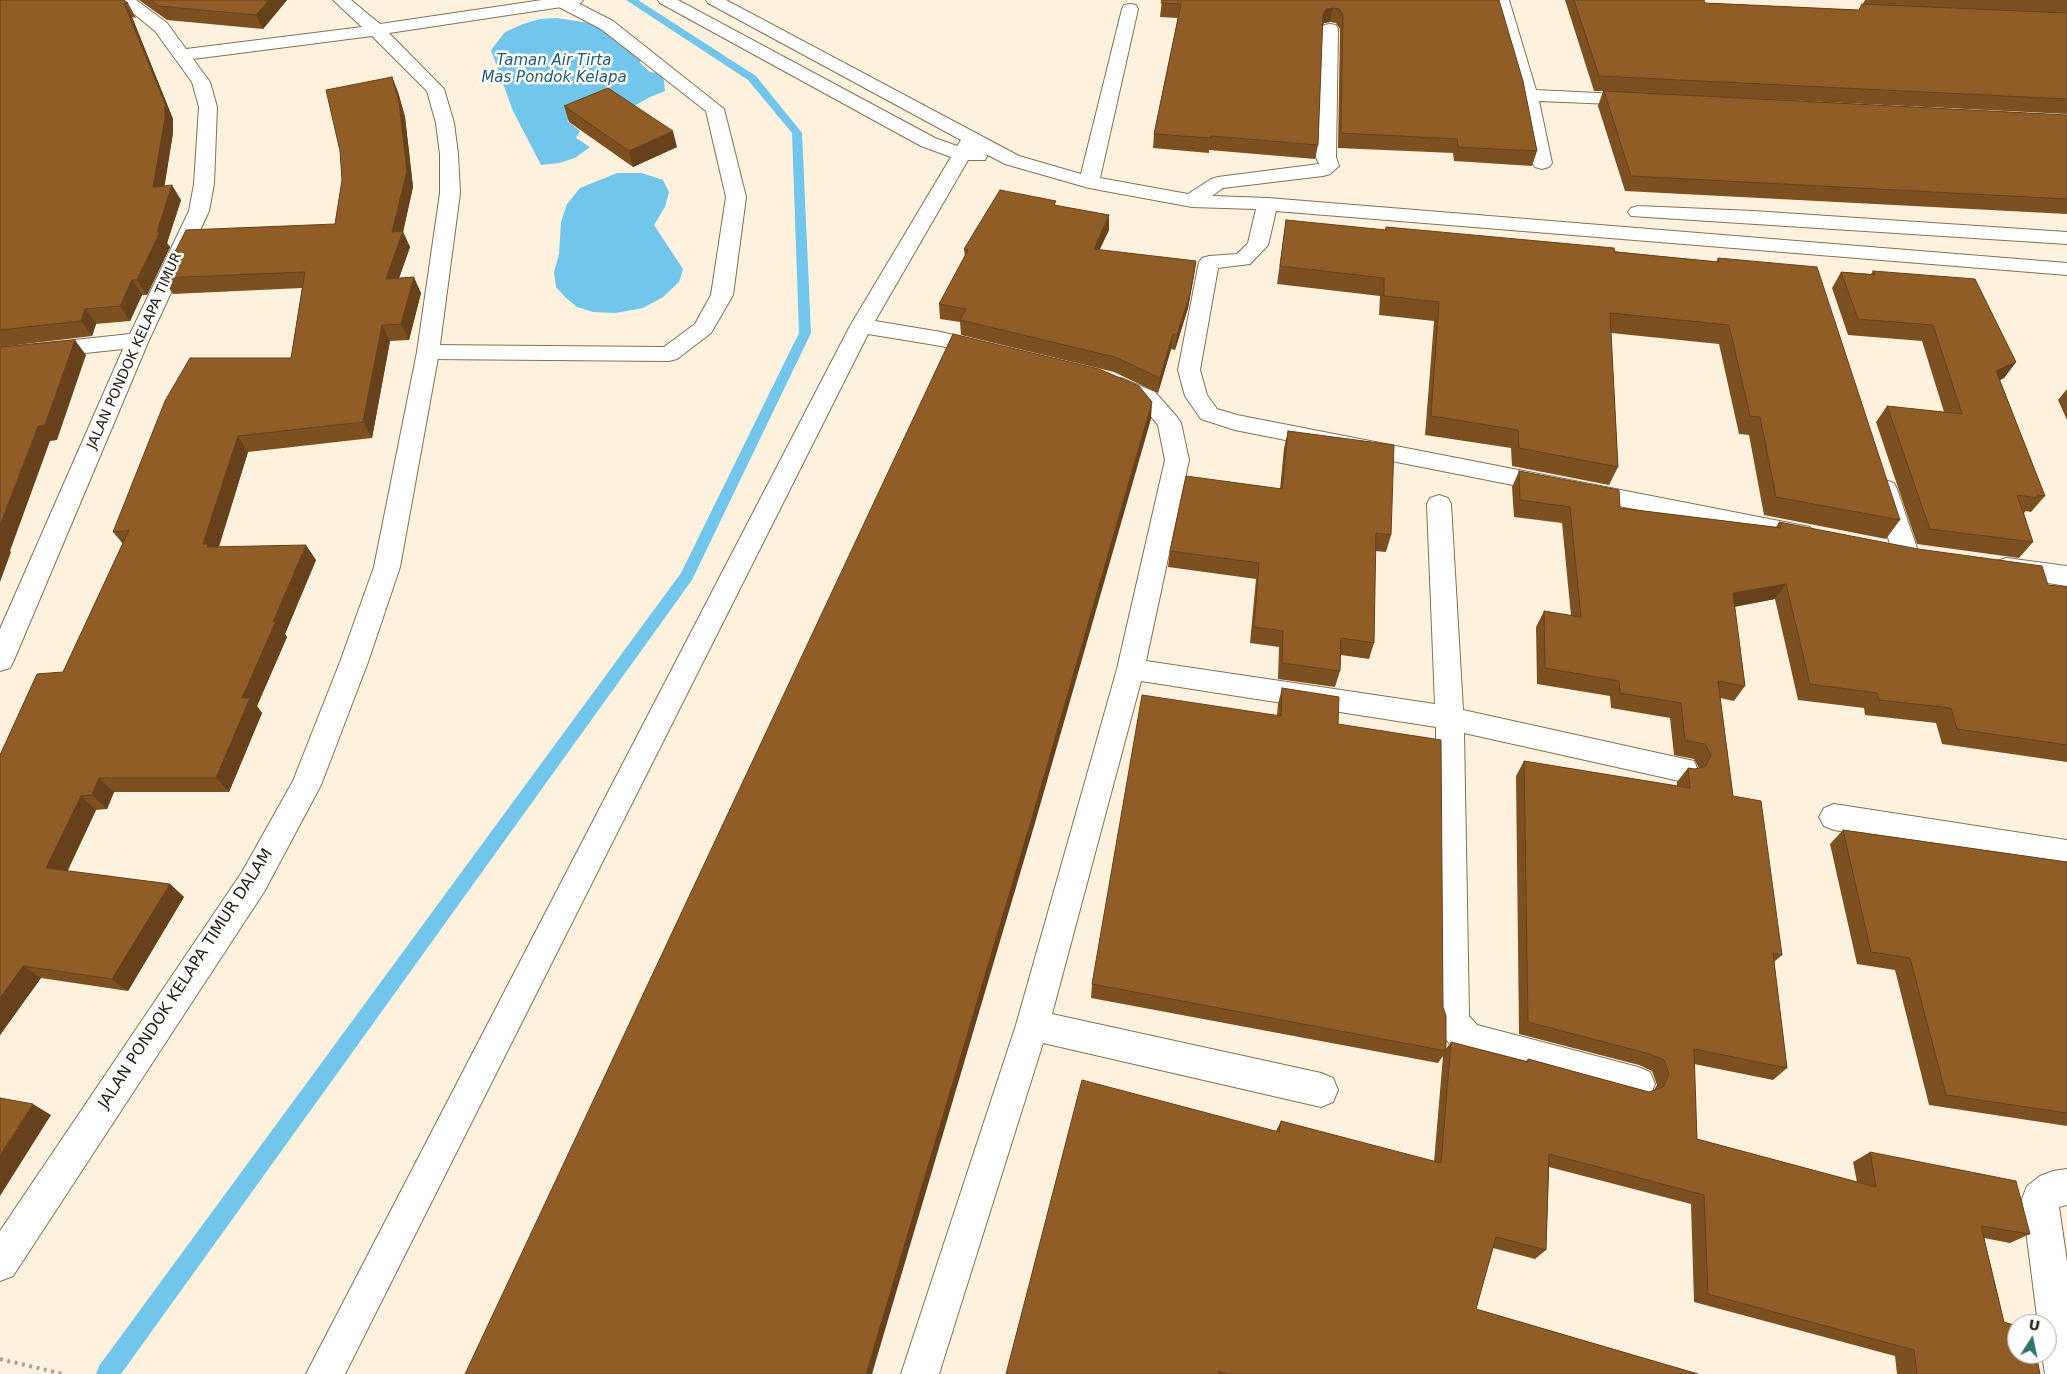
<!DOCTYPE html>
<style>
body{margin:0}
#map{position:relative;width:2067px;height:1374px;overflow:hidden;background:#fef2df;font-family:"DejaVu Sans",sans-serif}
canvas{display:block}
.north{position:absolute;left:2007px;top:1314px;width:50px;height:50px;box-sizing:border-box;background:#fff;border:1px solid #a9a6a1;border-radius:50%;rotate:10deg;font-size:14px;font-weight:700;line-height:20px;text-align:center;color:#282115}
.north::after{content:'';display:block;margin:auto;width:18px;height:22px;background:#2d746b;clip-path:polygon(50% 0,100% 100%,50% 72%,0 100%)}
</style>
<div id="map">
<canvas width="2067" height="1374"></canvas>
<div class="north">U</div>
</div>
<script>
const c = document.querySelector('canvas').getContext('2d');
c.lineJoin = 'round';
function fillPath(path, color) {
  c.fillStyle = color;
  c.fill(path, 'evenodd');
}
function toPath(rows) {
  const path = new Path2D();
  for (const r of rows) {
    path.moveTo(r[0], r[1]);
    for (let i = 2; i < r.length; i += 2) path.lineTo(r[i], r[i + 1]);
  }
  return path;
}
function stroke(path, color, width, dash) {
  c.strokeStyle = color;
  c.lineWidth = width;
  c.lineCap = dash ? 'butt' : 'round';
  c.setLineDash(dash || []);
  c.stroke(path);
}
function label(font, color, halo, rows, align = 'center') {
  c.font = font + ' "DejaVu Sans",sans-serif';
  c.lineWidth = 5;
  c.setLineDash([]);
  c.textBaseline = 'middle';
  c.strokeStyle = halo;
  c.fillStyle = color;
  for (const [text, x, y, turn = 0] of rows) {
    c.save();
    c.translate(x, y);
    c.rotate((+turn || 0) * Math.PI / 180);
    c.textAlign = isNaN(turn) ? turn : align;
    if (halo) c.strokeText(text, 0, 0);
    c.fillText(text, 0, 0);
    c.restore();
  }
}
const water = toPath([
 [557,18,589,23,606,30,640,57,640,63,650,72,658,73,664,80,665,91,650,97,629,109,617,99,567,121,580,131,576,138,590,147,575,158,559,163,541,165,513,111,491,50,505,32,523,24,540,19],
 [617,173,642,173,663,180,669,192,665,207,654,225,683,269,679,282,663,297,643,308,616,313,593,312,577,307,565,297,556,287,554,272,559,254,561,222,567,204,580,188]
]);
const stream = toPath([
 [626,0,638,0,756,76,802,133,811,333,692,580,121,1374,96,1374,99,1366,681,573,799,333,792,133,748,80,626,0]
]);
const path = toPath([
 [0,1359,63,1374]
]);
const service = toPath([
 [556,0,572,0,613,21,724,109,746,197,733,295,711,333,677,359,669,361,428,359,420,357,417,352,420,347,428,345,664,347,695,324,711,295,726,197,706,111,601,29,557,6,555,2,556,0]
]);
const minor = toPath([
 [117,0,136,0,167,23,186,49,362,27,333,0,351,0,380,24,542,0,583,0,581,3,575,5,389,33,444,89,454,123,458,154,460,193,439,352,400,567,368,662,321,785,264,892,13,1276,0,1281,0,1231,242,872,293,781,340,662,374,567,417,352,440,193,440,154,436,123,427,91,372,36,193,59,210,82,217,107,214,184,209,211,149,340,14,660,10,668,0,671,0,629,123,349,0,362,0,348,130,334,189,211,194,184,199,107,192,82,155,31,117,0],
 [658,0,678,0,935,138,957,146,961,140,708,3,706,0,726,0,1019,156,1081,174,1122,9,1124,5,1130,4,1136,5,1138,9,1100,178,1188,194,1211,179,1218,177,1319,164,1316,157,1322,29,1324,25,1330,24,1336,25,1338,29,1336,157,1339,166,1330,174,1323,176,1223,188,1212,196,1268,198,2067,263,2067,275,1276,211,1268,245,1250,264,1218,268,1200,370,1207,395,1217,409,1237,415,1810,527,1814,533,1810,539,1801,542,1235,430,1201,419,1185,396,1178,370,1199,262,1202,258,1209,256,1237,254,1248,243,1256,209,1192,207,1089,188,1005,164,986,154,987,156,985,160,968,160,875,321,941,332,993,345,996,350,993,355,985,357,941,346,868,334,345,1374,306,1374,850,326,951,157,921,146,660,3,658,0],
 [1493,0,1509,0,1536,90,1637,95,1643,96,1646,100,1643,104,1637,105,1539,101,1552,163,1549,167,1542,169,1535,167,1532,163,1520,95,1493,0],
 [1638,206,1753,211,2067,232,2067,244,1631,216,1628,212,1631,208,1638,206],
 [1121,378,1155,392,1177,417,1181,423,1189,460,1146,661,1435,704,1427,504,1430,498,1439,495,1448,498,1451,504,1463,710,1694,761,1698,770,1694,779,1684,782,1464,733,1469,1016,1477,1025,1638,1067,1650,1072,1655,1084,1650,1096,1638,1101,1470,1055,1450,1045,1441,1031,1437,1020,1436,727,1141,681,1052,1014,1321,1073,1333,1078,1338,1090,1333,1102,1321,1107,1043,1043,939,1374,901,1374,1016,1025,1117,669,1165,460,1158,425,1139,402,1113,390,1110,385,1113,380,1121,378],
 [1885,480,1894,483,1897,489,1919,554,1915,561,1906,563,1897,561,1893,554,1873,489,1876,483,1885,480],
 [2006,558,2067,566,2067,586,1997,575,1993,568,1997,561,2006,558],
 [1834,804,2067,840,2067,866,1834,830,1824,826,1819,817,1824,808,1834,804],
 [2067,1169,2067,1205,2059,1207,2067,1262,2067,1374,2045,1374,2042,1354,2047,1354,2047,1324,2038,1324,2022,1199,2027,1186,2040,1176,2053,1171,2067,1169]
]);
const wall = toPath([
 [0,0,128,3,136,18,132,17,173,119,173,133,164,186,181,200,167,243,170,247,147,295,142,295,130,321,96,324,92,336,0,347],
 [139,0,287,0,263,29,167,20],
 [1162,0,1499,0,1537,151,1532,166,1454,161,1453,153,1338,148,1340,29,1336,23,1330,22,1324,23,1322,26,1318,145,1315,159,1209,150,1209,153,1153,148,1154,134,1178,18,1160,17],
 [1565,0,1704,0,1705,3,1859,10,1865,0,2067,0,2067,114,1745,98,2067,115,2067,214,1625,191,1598,106,1603,91,1594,91],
 [392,77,398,92,405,117,413,187,403,232,410,247,399,278,421,293,409,340,390,341,372,438,248,452,219,547,316,560,285,634,287,637,257,706,262,713,229,792,114,792,107,809,96,810,67,871,170,884,184,897,128,991,41,978,0,1035,0,755,63,672,123,544,113,532,291,358,302,288,173,294,162,278,335,224],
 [564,106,677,147,633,167,569,122],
 [1056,205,1109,230,1099,250,1196,261,1194,275,1188,308,1175,350,1171,349,1158,393,1114,372,961,335,960,322,940,319,939,304,965,257,964,249],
 [1286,220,1385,230,1386,227,1716,262,1718,258,1900,520,1886,539,1764,515,1749,435,1739,434,1719,344,1611,333,1618,467,1609,485,1512,466,1511,448,1425,435,1434,321,1379,315,1380,296,1277,284],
 [1873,271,2016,362,2004,378,2000,380,2045,496,2031,512,2026,511,2024,513,2033,542,2019,558,1917,544,1876,422,1887,406,1944,412,1922,341,1848,335,1832,288,1841,272,1871,274],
 [2067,389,2067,420,2058,400],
 [1288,431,1391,535,1386,552,1375,551,1374,643,1369,659,1341,655,1340,671,1335,687,1278,679,1279,647,1250,643,1256,579,1168,567,1170,551,1280,489,1284,448],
 [1519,471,1620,508,1776,527,1779,522,2048,585,2067,587,2067,762,1942,744,1936,723,1865,715,1864,708,1798,700,1775,599,1734,607,1745,686,1734,701,1720,698,1733,796,1782,955,1774,962,1787,1068,1773,1080,1694,1064,1697,1139,1857,1182,1853,1162,1870,1152,2030,1234,2010,1243,1984,1238,2004,1322,2040,1374,1897,1374,1895,1356,1694,1302,1691,1204,1549,1167,1546,1250,1535,1259,1493,1248,1476,1309,1698,1374,1006,1374,1276,1131,1281,1121,1434,1162,1443,1056,1438,1063,1091,998,1092,984,1277,715,1278,704,1282,688,1338,724,1443,1007,1446,1049,1451,1042,1526,1061,1528,1059,1649,1092,1654,1090,1657,1085,1652,1071,1639,1065,1519,1034,1516,776,1524,761,1677,786,1677,782,1688,768,1695,769,1699,768,1694,759,1674,755,1670,718,1611,708,1610,696,1537,684,1536,627,1544,611,1571,616,1562,523,1514,517,1512,487],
 [1843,830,2067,862,2067,1126,1929,1105,1895,970,1857,964,1830,844]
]);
const shadedWall = toPath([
 [269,0,287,0,263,29,256,15],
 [124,3,132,17,173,119,173,133,162,202,153,187],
 [1333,8,1330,22,1324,23,1320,29,1323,15,1326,9],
 [392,77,398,92,405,117,413,187,403,232,410,247,393,295,386,279,392,232],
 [673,131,677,147,633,167,629,151],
 [172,185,181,200,167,243,170,247,147,295,137,280,157,232],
 [1109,215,1109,230,1093,264,1094,249],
 [1196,261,1194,275,1188,308,1175,350,1177,335],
 [414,277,421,293,409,340,401,324],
 [132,280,142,295,130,321,120,306],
 [85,309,96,324,92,336,81,321],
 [382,325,390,341,372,438,363,422],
 [1173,334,1171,349,1158,393,1160,378],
 [75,340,86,355,57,440,50,441,10,551,11,552,0,582,0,525,38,426],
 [2016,362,2004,378,1984,387,1996,371],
 [1152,402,1151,419,1035,823,872,1374,866,1374],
 [238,436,248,452,216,555,203,544],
 [306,545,316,560,285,634,287,637,257,706,262,713,229,792,216,778,242,698],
 [1786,584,1775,599,1722,609,1733,593],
 [99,778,114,792,107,809,92,795],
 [81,796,96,810,63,881,46,868],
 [170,884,184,897,128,991,112,979],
 [23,966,41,978,0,1035,0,998],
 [33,1104,51,1115,0,1196,0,1155]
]);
const building = toPath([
 [0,0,124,0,128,3,124,3,165,104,165,118,153,187,172,185,157,232,160,232,137,280,132,280,120,306,85,309,81,321,0,330,0,0],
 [151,0,269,0,256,15,159,6,151,0],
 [1162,0,1499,0,1523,81,1537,151,1458,147,1457,139,1341,133,1343,15,1339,9,1333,8,1326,9,1323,15,1318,145,1211,136,1210,138,1154,134,1181,4,1161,3,1162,0],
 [1574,0,1704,0,1705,3,1859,10,1862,4,2067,13,2067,99,1599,76,1574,0],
 [392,77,399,102,407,171,392,232,403,231,386,279,414,277,401,324,382,325,363,422,238,436,203,544,208,544,207,547,306,545,273,622,276,621,242,698,250,698,216,778,99,778,92,795,81,796,46,868,170,884,112,979,23,966,0,998,0,755,37,674,63,672,129,530,113,532,165,401,190,358,291,358,305,272,162,278,186,230,335,224,342,180,340,151,326,90,392,77],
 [608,88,673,131,629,151,564,106,608,88],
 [1604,91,2067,115,2067,199,1631,176,1604,91],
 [1000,190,1056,201,1054,205,1109,215,1094,249,1196,261,1190,294,1177,335,1173,334,1160,378,1115,357,960,320,966,309,939,304,968,250,964,249,1000,190],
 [1286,220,1386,230,1386,227,1614,248,1615,252,1719,262,1718,258,1817,267,1900,520,1776,497,1760,417,1750,416,1729,325,1610,313,1618,467,1519,448,1518,430,1431,416,1439,302,1384,296,1384,278,1280,266,1286,220],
 [1873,271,1975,279,2016,362,1996,371,2045,496,2037,495,2038,498,2017,495,2033,542,1930,529,1887,406,1962,414,1933,325,1858,319,1841,272,1875,275,1873,271],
 [953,334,1099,369,1139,386,1152,402,1035,808,866,1374,465,1374,953,334],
 [75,340,45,425,38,426,0,525,0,347,75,340],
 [1288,431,1394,445,1391,535,1376,533,1374,643,1341,638,1340,671,1282,663,1283,631,1254,627,1259,563,1170,551,1186,476,1282,489,1288,431],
 [1519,471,1619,490,1620,508,1781,528,1779,522,1918,549,2042,566,2048,585,2067,587,2067,745,1957,729,1951,708,1879,700,1877,693,1810,684,1786,584,1733,593,1745,686,1718,681,1733,796,1761,801,1782,955,1773,953,1787,1068,1694,1049,1697,1139,1876,1187,1870,1152,2016,1181,2030,1234,1981,1226,2004,1322,2017,1326,2017,1354,2036,1354,2040,1374,1917,1374,1914,1350,1708,1294,1704,1195,1549,1154,1546,1250,1496,1237,1476,1309,1698,1374,1227,1374,1219,1371,1218,1374,1006,1374,1082,1080,1279,1132,1281,1121,1441,1163,1451,1042,1528,1062,1528,1059,1649,1092,1663,1087,1669,1074,1664,1060,1650,1054,1528,1022,1524,761,1690,788,1688,768,1695,769,1706,766,1711,755,1705,744,1685,740,1681,703,1620,693,1619,681,1545,668,1544,611,1581,617,1570,507,1520,500,1519,471],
 [1282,688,1339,697,1338,724,1441,740,1443,1007,1446,1016,1446,1051,1092,984,1142,695,1281,716,1282,688],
 [1843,830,2067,862,2067,1113,1946,1095,1910,958,1871,952,1843,830],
 [0,1098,33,1104,0,1155,0,1098]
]);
const farStreetnames = [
 ["JALAN PONDOK KELAPA TIMUR",135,351,-66]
];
const farWaternames = [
 ["Taman Air Tirta",554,61],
 ["Mas Pondok Kelapa",554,78]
];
const streetNames = [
 ["JALAN PONDOK KELAPA TIMUR DALAM",186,979,-57]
];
fillPath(water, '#73c6eb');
fillPath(stream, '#73c6eb');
stroke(service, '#837154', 2);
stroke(minor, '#837154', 2);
stroke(path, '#aba190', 4, [3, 4.5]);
fillPath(service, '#fff');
fillPath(minor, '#fff');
fillPath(wall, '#7d5022');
fillPath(shadedWall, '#66411b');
fillPath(building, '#915d27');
stroke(building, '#66411b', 1);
label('14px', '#282115', '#fff', farStreetnames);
label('italic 15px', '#1c5c76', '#fff', farWaternames);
label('16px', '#282115', '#fff', streetNames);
</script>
